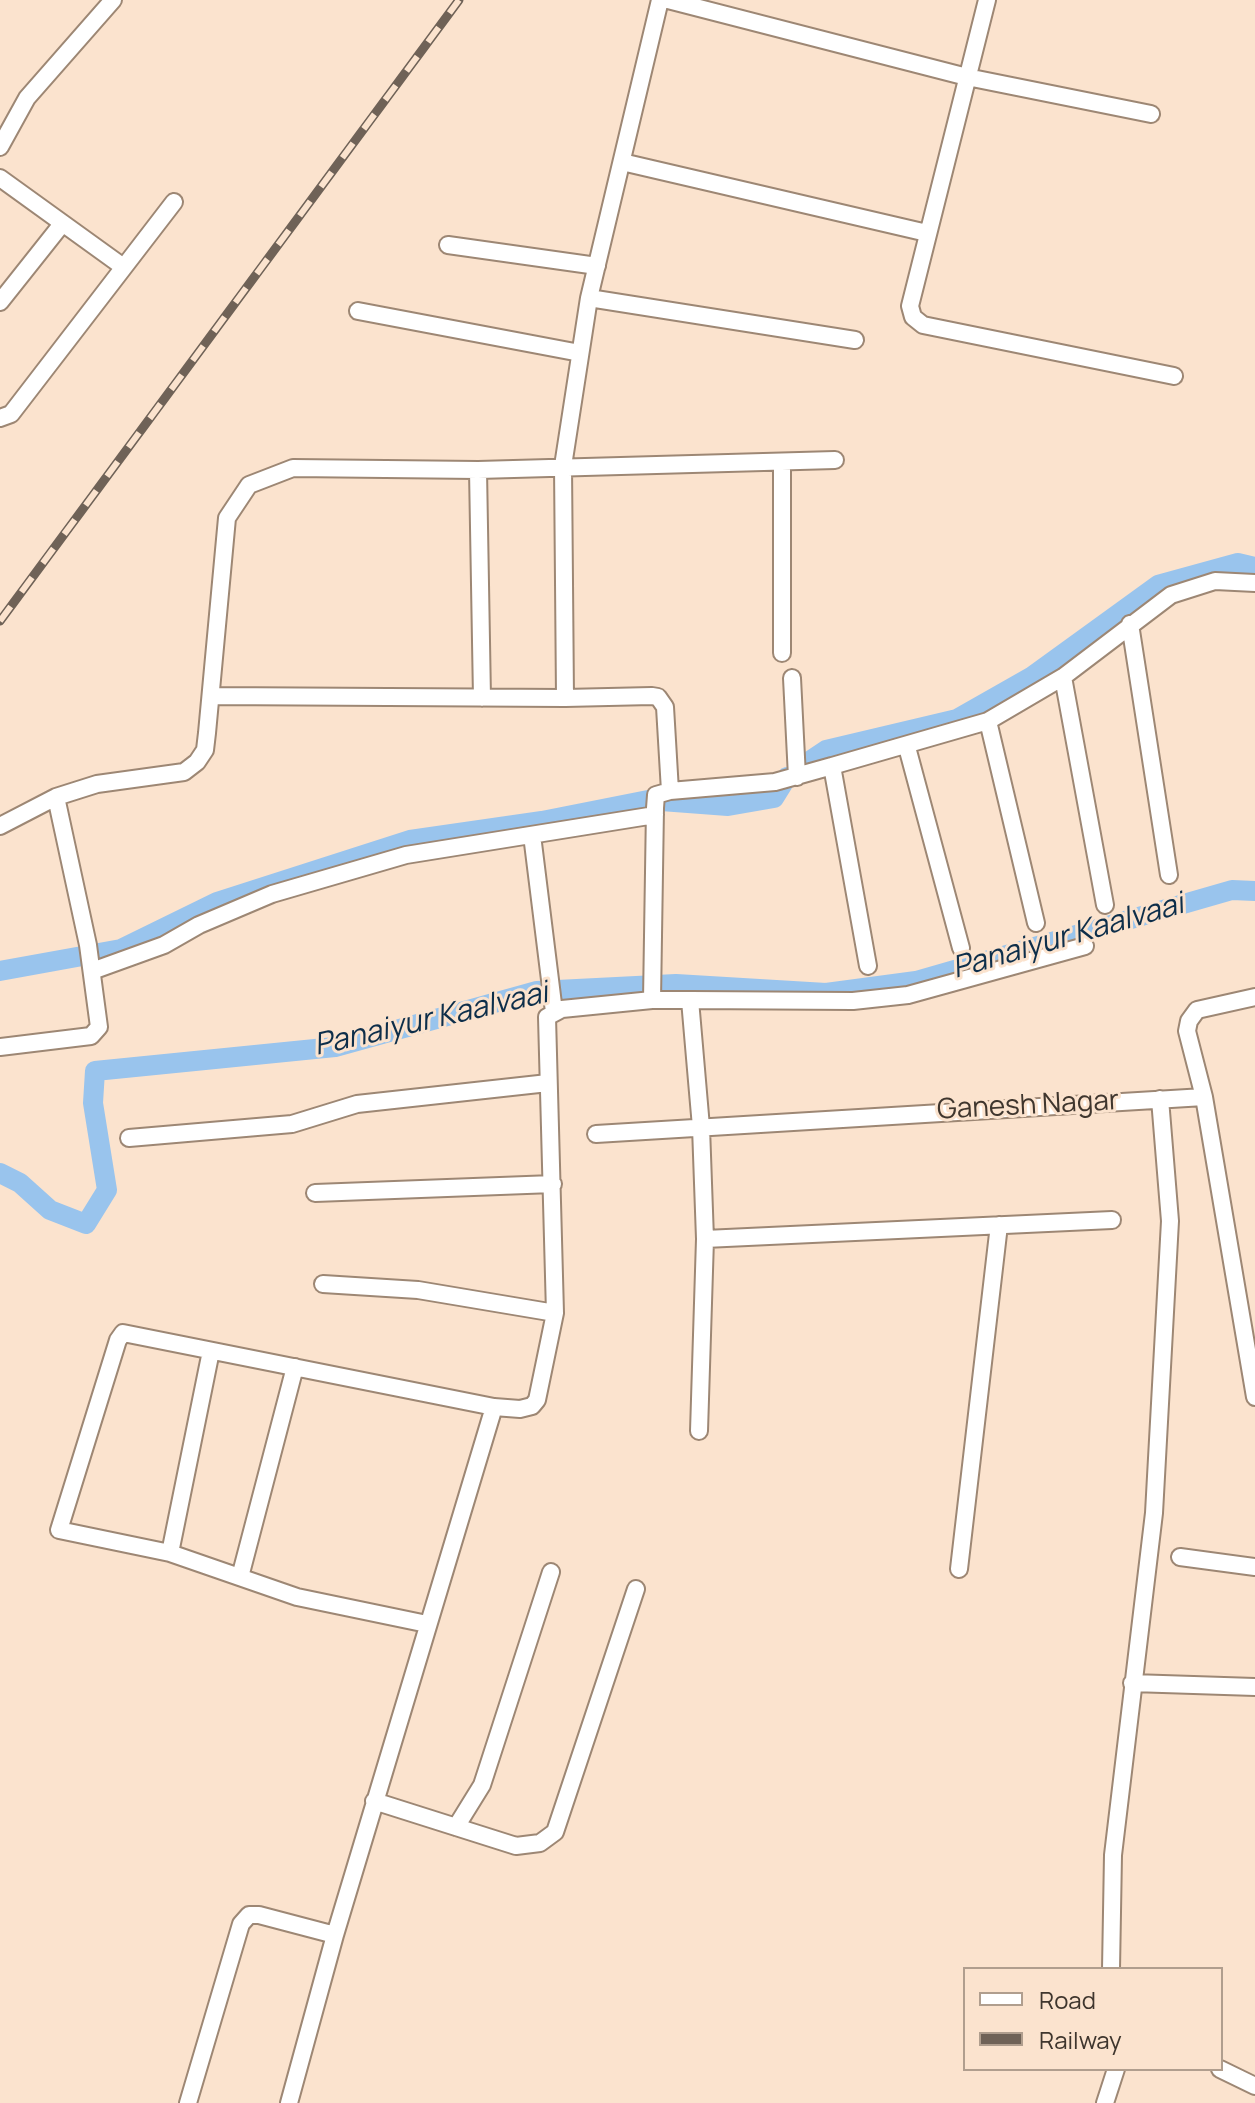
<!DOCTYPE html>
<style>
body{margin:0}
#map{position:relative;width:1255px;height:2103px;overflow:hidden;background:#fbe3ce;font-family:Manrope,sans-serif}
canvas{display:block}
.legend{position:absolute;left:963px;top:1967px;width:260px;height:104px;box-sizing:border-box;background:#fbe3ce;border:2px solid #b09e8e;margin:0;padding:10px 14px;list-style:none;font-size:24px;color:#3f362e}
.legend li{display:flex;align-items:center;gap:16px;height:40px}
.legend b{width:40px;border:2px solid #b09e8e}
</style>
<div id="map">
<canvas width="1255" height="2103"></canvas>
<ul class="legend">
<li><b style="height:10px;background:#fff"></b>Road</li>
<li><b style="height:10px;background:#6f6257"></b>Railway</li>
</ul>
</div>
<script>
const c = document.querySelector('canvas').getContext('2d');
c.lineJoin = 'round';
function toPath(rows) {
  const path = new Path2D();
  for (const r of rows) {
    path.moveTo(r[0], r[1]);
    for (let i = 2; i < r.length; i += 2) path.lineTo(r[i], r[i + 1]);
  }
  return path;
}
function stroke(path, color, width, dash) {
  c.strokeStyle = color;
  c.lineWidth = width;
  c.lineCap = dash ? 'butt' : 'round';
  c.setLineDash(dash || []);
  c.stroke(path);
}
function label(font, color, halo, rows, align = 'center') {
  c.font = font + ' Manrope,sans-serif';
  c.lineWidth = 6;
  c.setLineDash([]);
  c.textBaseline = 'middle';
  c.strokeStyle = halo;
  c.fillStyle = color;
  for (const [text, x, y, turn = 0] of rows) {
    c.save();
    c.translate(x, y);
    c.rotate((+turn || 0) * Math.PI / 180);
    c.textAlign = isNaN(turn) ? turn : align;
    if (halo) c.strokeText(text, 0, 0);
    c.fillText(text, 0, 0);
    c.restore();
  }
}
const canal = toPath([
 [811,760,826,750,957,719,1031,677,1158,585,1238,563,1255,567],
 [0,971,121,949,217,902,410,840,542,821,648,800,728,806,774,798,787,777],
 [0,1173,20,1183,50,1210,86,1224,107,1190,93,1103,95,1071,335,1047,537,991,676,984,826,993,916,981,1232,890,1255,891]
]);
const minor = toPath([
 [660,0,589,298,563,466,565,698,652,696,658,697,665,707,670,791,656,795,655,808,652,1000,690,1000,701,1127,705,1239,699,1431],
 [668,0,967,77,1151,114],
 [987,0,910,306,913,317,923,325,1174,376],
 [0,147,27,98,113,0],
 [622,162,927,233],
 [0,178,122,266],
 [448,245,597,266],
 [589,298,855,340],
 [0,302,62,224],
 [358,311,580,353],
 [0,418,11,414,174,202],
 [478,470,482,698],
 [1130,624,1169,875],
 [782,653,782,462],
 [1063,677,1171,595,1215,581,1255,583],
 [792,678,797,777],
 [211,696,565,698],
 [988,721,1063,677,1105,905],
 [907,747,961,948],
 [832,766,988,721,1036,923],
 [670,791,775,782,832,766,868,966],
 [0,826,56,797,97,784,184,772,197,762,205,750,207,733,227,518,249,485,293,468,478,470,835,460],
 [532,835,554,1012],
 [92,971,164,945,199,925,272,894,406,855,655,815],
 [690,1000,853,1001,908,995,1085,946],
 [0,1047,91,1036,99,1027,88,945,56,797],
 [1204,1097,1255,1397],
 [596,1134,1204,1097,1187,1031,1189,1021,1197,1010,1255,997],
 [129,1138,292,1124,357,1104,548,1083],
 [315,1193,553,1184],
 [705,1239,1112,1220],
 [323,1284,418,1290,555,1313],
 [211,1351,170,1553,297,1597,427,1624],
 [170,1553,59,1530,118,1340,123,1333,494,1407,520,1409,532,1406,537,1400,555,1313,547,1017,562,1009,652,1000],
 [1180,1557,1255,1567],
 [959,1569,999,1225],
 [240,1577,295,1367],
 [1132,1683,1255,1687],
 [374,1801,516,1846,540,1843,555,1832,636,1589],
 [456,1827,482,1785,551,1572],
 [1111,1969,1113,1855,1154,1513,1170,1221,1160,1099],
 [1220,2069,1255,2086],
 [188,2103,241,1924,249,1915,259,1915,335,1935],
 [289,2103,335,1935,494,1407],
 [1105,2103,1116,2069]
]);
const rail = toPath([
 [0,621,459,0]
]);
const streetNames = [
 ["Ganesh Nagar",1028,1106,-3]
];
const waterNames = [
 ["Panaiyur Kaalvaai",1068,937,-16],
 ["Panaiyur Kaalvaai",431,1020,-13]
];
stroke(canal, '#99c4ed', 20);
stroke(minor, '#9d8774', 20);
stroke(minor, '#fff', 16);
stroke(rail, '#6f6257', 9);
stroke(rail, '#fbe3ce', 6, [18]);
label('28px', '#3f362e', '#fbe3ce', streetNames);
label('italic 30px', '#0d2e4a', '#fbe3ce', waterNames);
</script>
